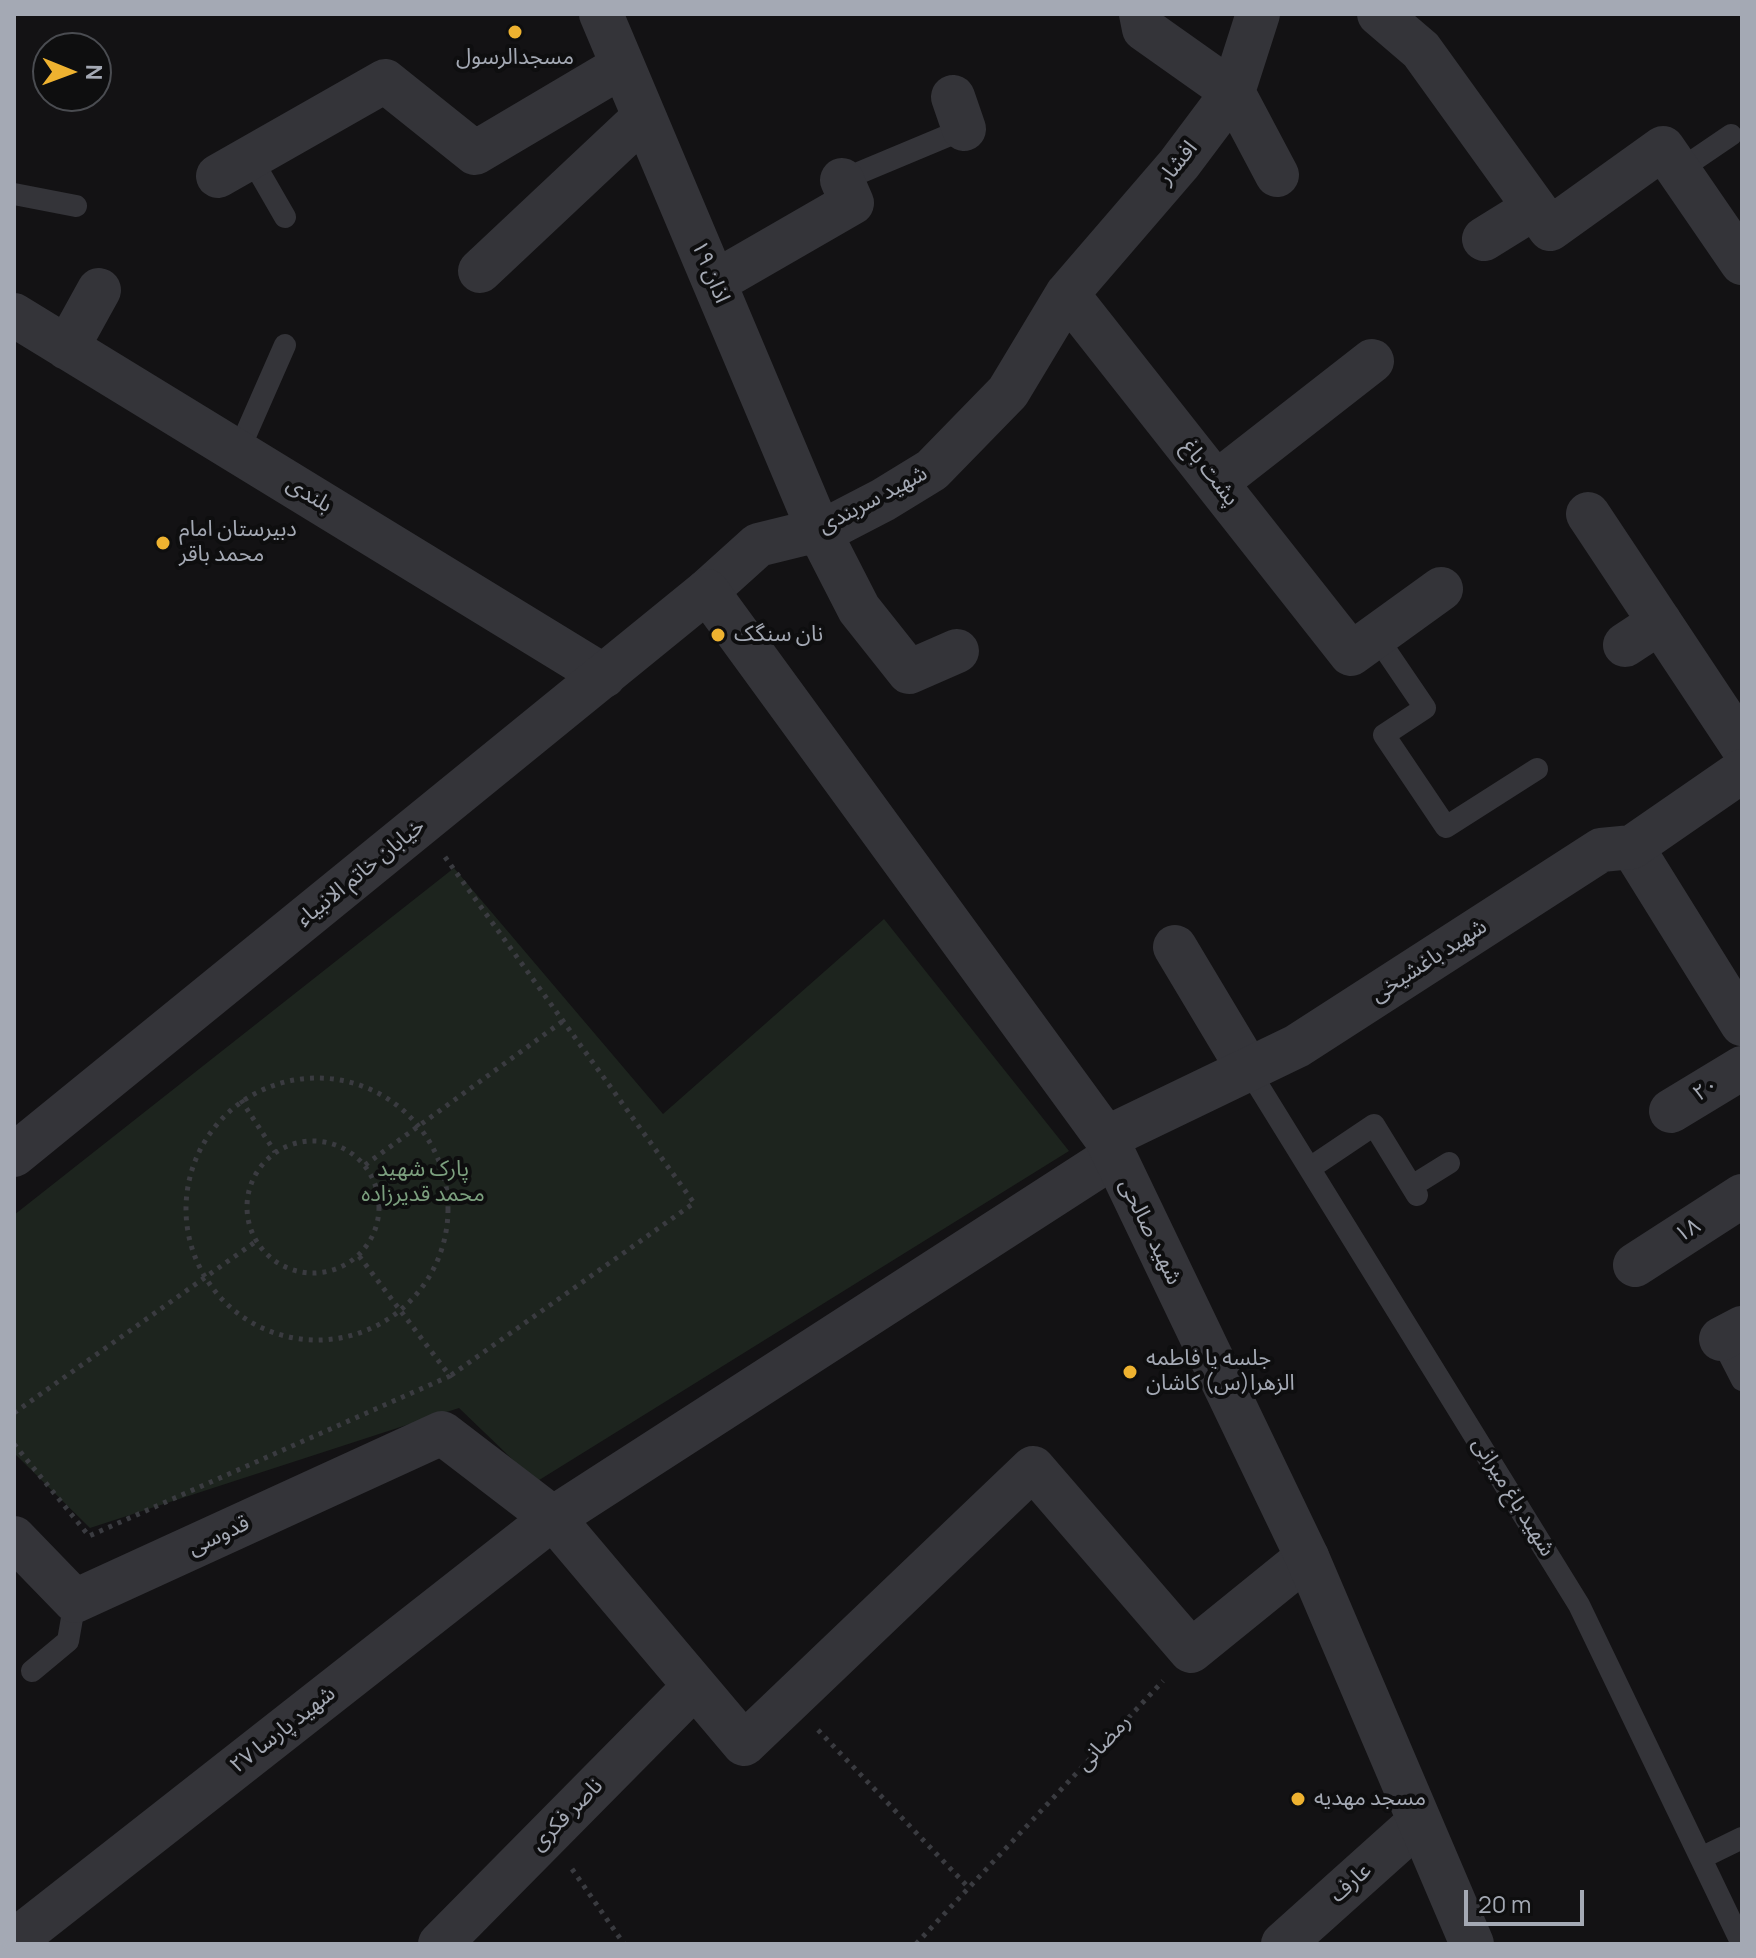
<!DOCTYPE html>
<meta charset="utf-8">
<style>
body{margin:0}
#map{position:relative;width:1756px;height:1958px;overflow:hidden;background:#131214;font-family:Manrope,sans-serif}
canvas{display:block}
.frame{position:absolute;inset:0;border:16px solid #a4a9b4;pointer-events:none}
.north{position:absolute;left:32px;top:32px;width:80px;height:80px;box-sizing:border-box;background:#0e0e0f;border:2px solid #4a4c51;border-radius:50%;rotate:91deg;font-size:22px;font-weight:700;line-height:32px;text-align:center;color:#a4a9b4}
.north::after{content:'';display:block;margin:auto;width:28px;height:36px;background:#eeb230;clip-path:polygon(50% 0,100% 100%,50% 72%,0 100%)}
.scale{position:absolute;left:1464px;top:1890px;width:120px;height:36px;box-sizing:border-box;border:4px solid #a4a9b4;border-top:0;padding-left:10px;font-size:24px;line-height:28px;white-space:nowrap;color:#a4a9b4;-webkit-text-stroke:6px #0e0e0f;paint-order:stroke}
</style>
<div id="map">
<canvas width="1756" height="1958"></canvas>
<div class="frame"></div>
<div class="north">N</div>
<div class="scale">20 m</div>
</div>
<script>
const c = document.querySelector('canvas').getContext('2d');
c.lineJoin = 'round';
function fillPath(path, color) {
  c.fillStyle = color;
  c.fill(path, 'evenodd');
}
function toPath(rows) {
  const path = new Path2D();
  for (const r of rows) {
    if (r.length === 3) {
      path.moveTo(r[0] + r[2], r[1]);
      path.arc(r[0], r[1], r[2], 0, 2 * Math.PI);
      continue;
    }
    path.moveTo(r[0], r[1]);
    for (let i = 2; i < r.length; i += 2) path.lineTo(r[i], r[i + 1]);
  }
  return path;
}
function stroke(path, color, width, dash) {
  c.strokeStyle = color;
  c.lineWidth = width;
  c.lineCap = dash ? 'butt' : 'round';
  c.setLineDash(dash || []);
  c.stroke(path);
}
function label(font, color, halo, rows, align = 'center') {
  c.font = font + ' Manrope,"Noto Sans Arabic",sans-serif';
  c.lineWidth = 8;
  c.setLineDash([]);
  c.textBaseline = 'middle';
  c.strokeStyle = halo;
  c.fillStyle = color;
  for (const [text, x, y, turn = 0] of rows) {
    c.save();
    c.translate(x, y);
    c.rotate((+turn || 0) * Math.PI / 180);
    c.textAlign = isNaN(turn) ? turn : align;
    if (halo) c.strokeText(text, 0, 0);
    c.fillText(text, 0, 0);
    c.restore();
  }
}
const green = toPath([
 [454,868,663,1114,884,919,1069,1151,536,1482,459,1408,90,1528,14,1453,14,1215]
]);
const path = toPath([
 [445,857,694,1203,450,1376],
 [317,1209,131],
 [241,1100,275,1152],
 [313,1207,66],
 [365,1165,563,1021],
 [14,1413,255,1242],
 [14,1444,89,1536,450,1376,359,1256],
 [818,1730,969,1888],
 [572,1869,624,1944],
 [916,1944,1163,1681]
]);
const service = toPath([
 [251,158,285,217],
 [1678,171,1731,135],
 [842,180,964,129],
 [14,194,76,206],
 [238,452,285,345],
 [1376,636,1425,708,1384,735,1446,827,1537,769],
 [1248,1069,1579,1605,1742,1944],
 [1310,1168,1374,1125,1417,1195],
 [1412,1186,1449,1163],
 [1721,1339,1742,1380],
 [32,1671,68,1641,75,1601],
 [1701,1858,1742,1838]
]);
const minor = toPath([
 [601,14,819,531,859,609,909,672,957,651],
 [1141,14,1144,29,1233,92,1277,175],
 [1379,14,1421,50,1550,229,1663,148,1742,263],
 [953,97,964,129],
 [218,176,385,81,475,153,622,66],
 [1484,239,1534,208],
 [480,271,644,117],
 [715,282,852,203,842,180],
 [1067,294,1351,654,1441,589],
 [14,315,604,676],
 [67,348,99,290],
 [1217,482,1372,361],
 [1588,514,1742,746],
 [707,591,758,545,831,527,883,500,932,470,1008,392,1067,294,1179,164,1233,92,1258,14],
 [1625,645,1660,622],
 [1632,847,1742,1024],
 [1175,947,1248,1069],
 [1671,1111,1742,1068],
 [1635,1265,1742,1196],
 [1721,1339,1742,1328],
 [14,1538,75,1601,442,1433,553,1518,1114,1156],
 [14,1941,553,1518,744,1744,1033,1468,1191,1651,1307,1557],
 [440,1944,695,1686],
 [1283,1944,1419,1822]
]);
const tertiary = toPath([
 [1106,1138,1297,1046,1601,850,1632,847,1742,771],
 [14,1155,707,591,1106,1138,1307,1557,1472,1944]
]);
const markers = [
 [515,32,8,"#eeb230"],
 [163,543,8,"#eeb230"],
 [718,635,8,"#eeb230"],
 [1130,1372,8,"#eeb230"],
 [1298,1799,8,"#eeb230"]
];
const poiNames = [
 ["مسجدالرسول",515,58,"center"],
 ["دبیرستان امام",179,530],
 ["محمد باقر",179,555],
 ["نان سنگک",734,635],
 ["جلسه یا فاطمه",1146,1359],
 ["الزهرا(س) کاشان",1146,1384],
 ["مسجد مهدیه",1314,1799]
];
const streetNames = [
 ["افشار",1178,163,-51],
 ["اذان ۱۹",710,272,67],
 ["پشت باغ",1210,473,52],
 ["بلندی",309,495,31],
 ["شهید سربندی",873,500,-28],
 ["خیابان خاتم الانبیاء",361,873,-39],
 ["شهید باغشیخی",1429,961,-33],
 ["۲۰",1706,1090,-31],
 ["۱۸",1688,1231,-33],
 ["شهید صالحی",1150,1232,64],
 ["شهید باغ میرانی",1513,1497,58],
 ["قدوسی",219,1536,-25],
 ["شهید پارسا ۲۷",283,1730,-38],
 ["رمضانی",1104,1743,-47],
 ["ناصر فکری",567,1815,-45],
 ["عارف",1351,1883,-42]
];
const parkNames = [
 ["پارک شهید",423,1170],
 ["محمد قدیرزاده",423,1195]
];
fillPath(green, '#1d241e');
stroke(path, '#3a3b40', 5, [4, 6]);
stroke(service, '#343439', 22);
stroke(minor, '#343439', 44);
stroke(tertiary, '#343439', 44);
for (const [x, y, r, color] of markers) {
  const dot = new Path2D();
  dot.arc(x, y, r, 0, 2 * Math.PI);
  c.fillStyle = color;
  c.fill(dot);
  stroke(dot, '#0e0e0f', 3);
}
label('22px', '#a4a9b4', '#0e0e0f', poiNames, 'left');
label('22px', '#a4a9b4', '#0e0e0f', streetNames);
label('22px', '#7b9f7e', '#0e0e0f', parkNames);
</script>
